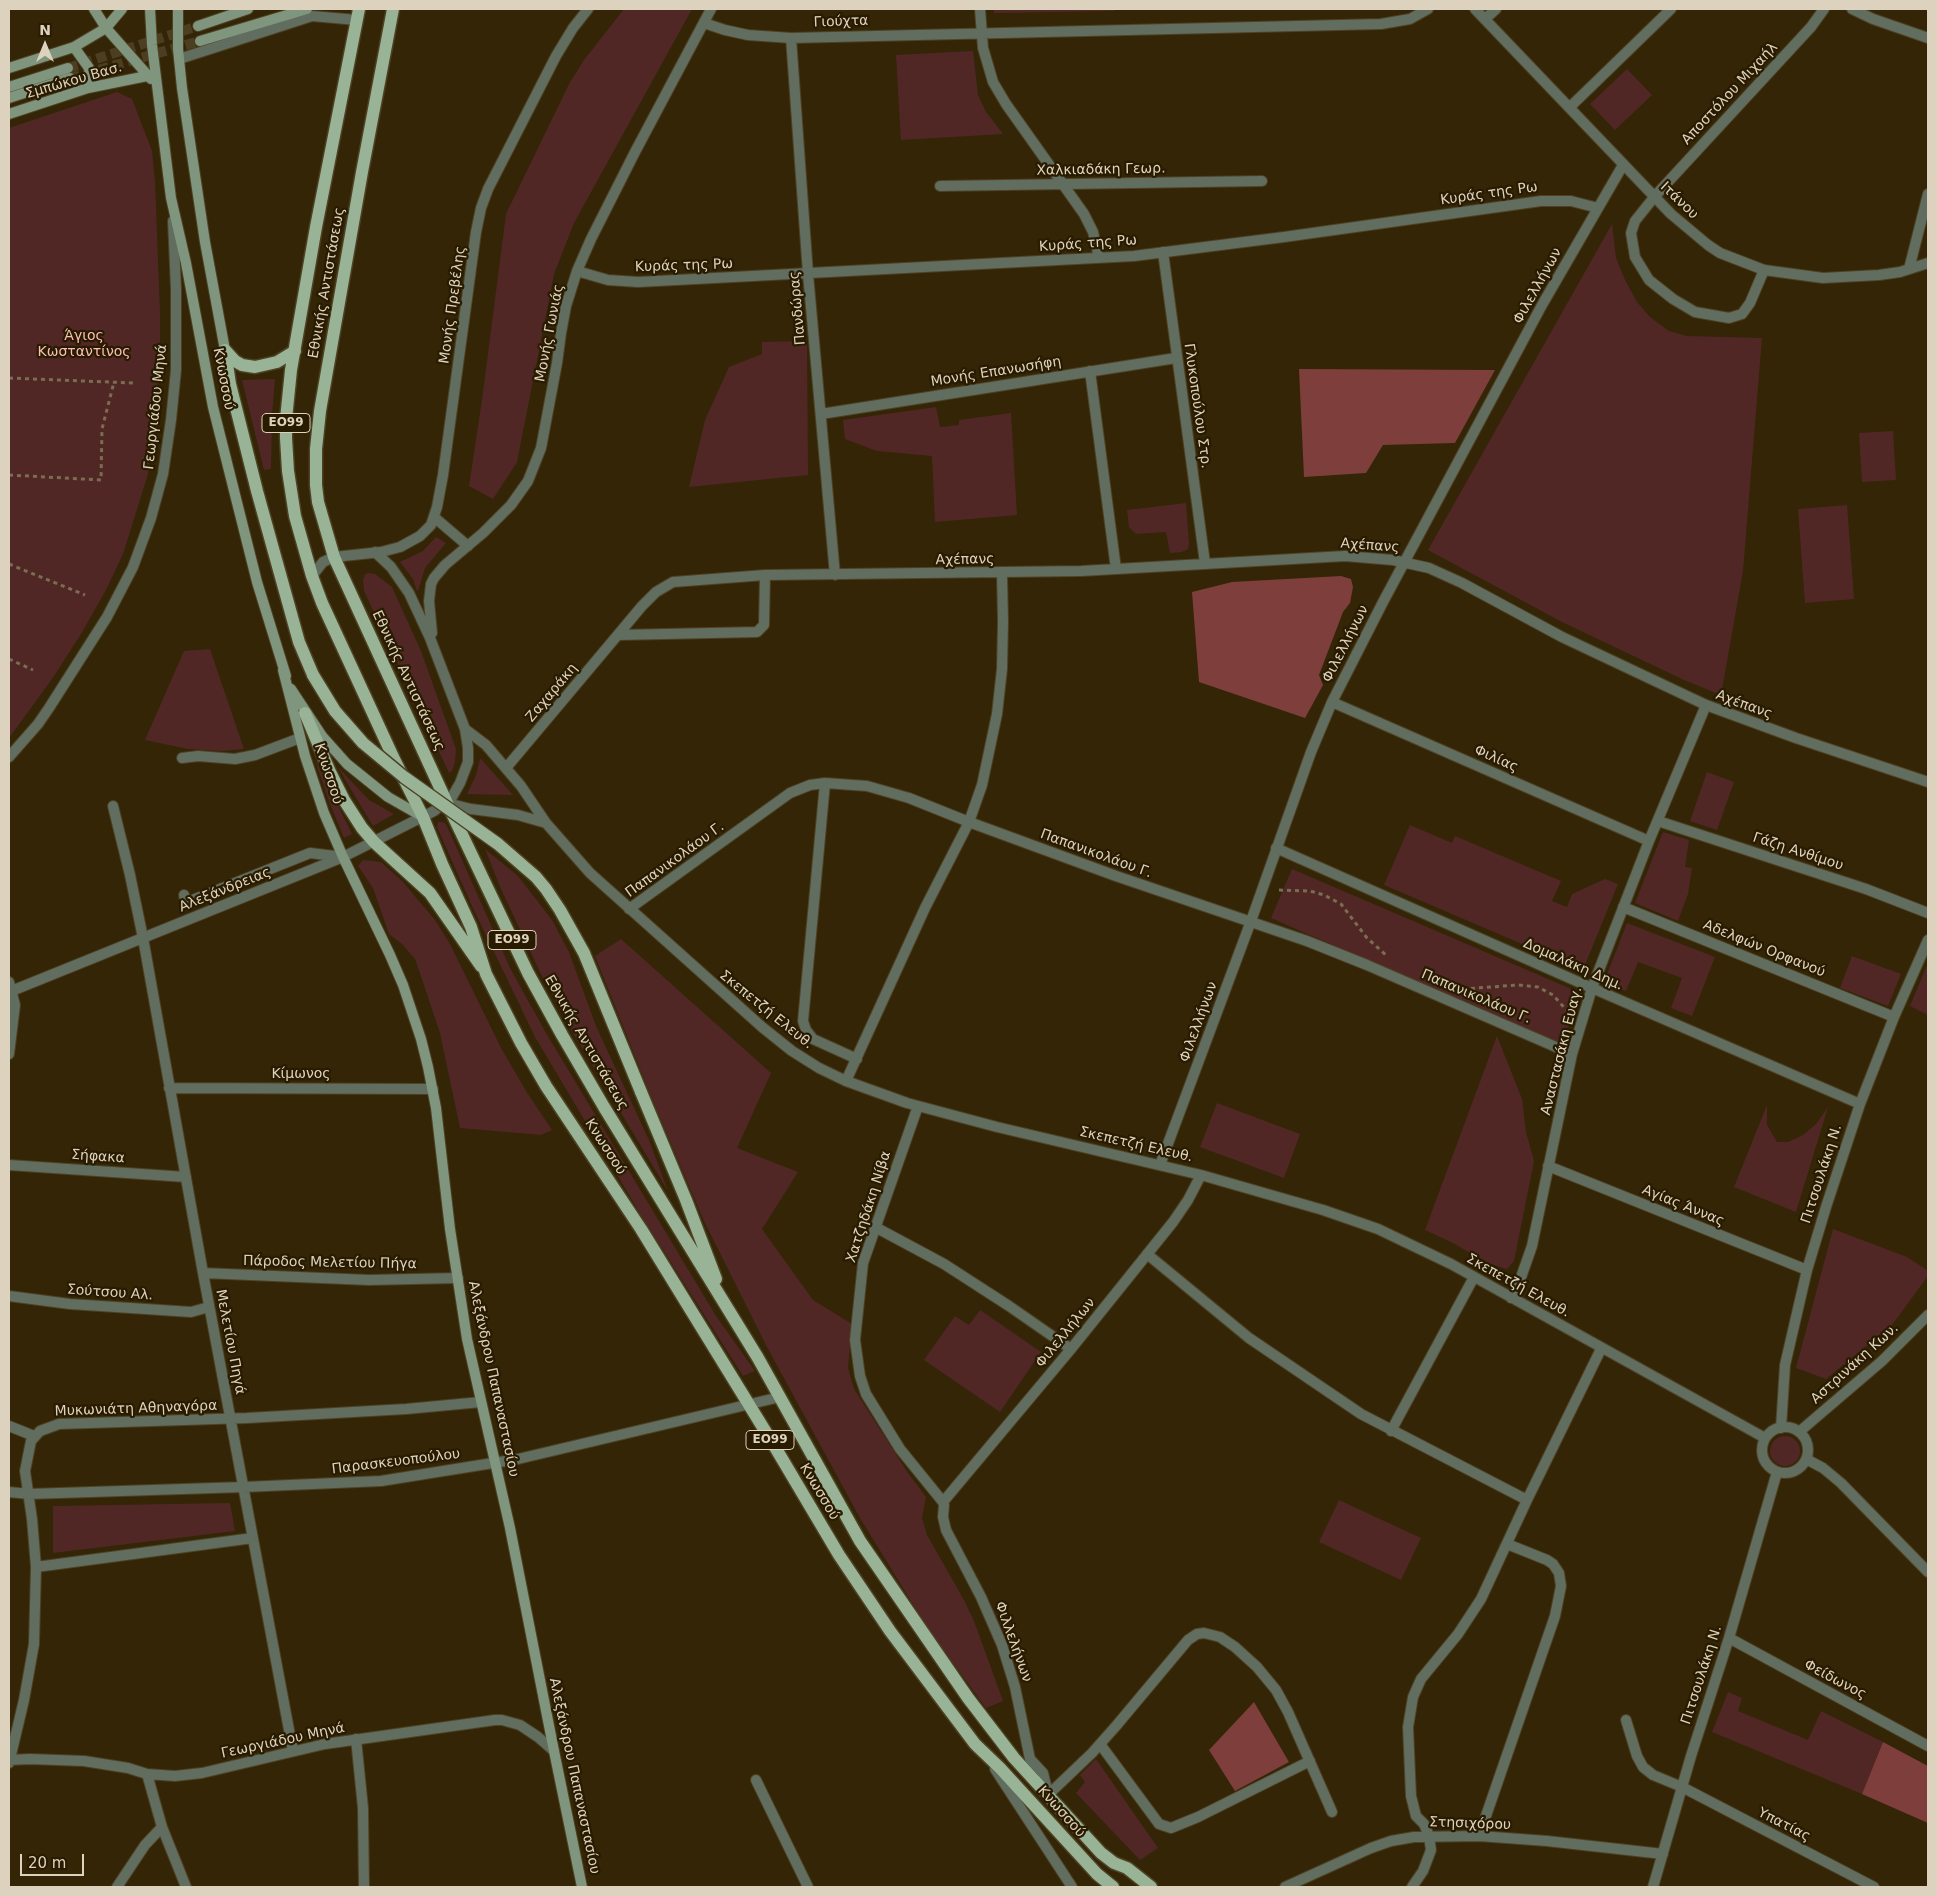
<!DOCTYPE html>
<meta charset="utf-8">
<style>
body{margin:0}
#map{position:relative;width:1937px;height:1896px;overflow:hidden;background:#332506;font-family:"DejaVu Sans",sans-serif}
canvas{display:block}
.frame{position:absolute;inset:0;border:10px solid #ddd2bd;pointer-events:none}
.north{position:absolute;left:20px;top:20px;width:50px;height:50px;-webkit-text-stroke:4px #291b00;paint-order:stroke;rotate:0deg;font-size:14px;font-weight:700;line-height:20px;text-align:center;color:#ddd2bd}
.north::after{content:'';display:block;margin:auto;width:18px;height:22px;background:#ddd2bd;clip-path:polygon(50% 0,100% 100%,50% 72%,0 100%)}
.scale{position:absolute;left:20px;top:1854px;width:64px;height:22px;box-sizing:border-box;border:2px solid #ddd2bd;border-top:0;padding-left:6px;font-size:15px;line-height:18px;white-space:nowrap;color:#ddd2bd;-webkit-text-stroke:4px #291b00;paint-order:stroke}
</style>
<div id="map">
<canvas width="1937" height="1896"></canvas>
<div class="frame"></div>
<div class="north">N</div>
<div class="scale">20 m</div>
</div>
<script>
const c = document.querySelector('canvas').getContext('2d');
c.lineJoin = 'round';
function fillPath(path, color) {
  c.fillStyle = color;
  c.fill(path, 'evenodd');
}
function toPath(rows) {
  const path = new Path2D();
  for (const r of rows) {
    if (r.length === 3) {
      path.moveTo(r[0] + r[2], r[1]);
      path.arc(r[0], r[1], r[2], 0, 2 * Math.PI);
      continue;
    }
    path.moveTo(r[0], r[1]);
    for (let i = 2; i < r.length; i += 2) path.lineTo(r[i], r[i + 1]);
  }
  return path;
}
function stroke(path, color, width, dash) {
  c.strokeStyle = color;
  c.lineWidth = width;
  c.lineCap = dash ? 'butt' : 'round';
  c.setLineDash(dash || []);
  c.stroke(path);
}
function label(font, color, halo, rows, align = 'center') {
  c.font = font + ' "DejaVu Sans",sans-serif';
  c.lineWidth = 4.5;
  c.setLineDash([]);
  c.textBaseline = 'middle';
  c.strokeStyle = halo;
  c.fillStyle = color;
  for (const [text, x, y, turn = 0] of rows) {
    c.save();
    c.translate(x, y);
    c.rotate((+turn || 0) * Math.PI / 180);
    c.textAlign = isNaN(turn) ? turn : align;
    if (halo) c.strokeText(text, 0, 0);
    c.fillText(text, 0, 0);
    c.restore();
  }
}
const green = toPath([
 [624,9,692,9,574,223,554,274,517,462,493,499,469,486,482,400,506,214,570,82,584,60],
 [994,9,1114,9,1114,11,994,13],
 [973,51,978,95,986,112,1003,134,901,140,896,55],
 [1627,69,1652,95,1615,130,1590,104],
 [117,92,132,99,152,151,155,181,160,313,160,362,148,474,123,554,106,590,81,634,52,679,9,738,9,128],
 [1612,224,1616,258,1625,280,1637,302,1650,317,1669,331,1687,336,1762,338,1743,571,1721,695,1684,680,1562,622,1428,550],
 [807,341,808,475,689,487,705,420,729,367,762,354,762,342],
 [275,379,272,416,271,469,264,470,242,380],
 [936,407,940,427,959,425,959,420,1011,413,1017,515,935,522,932,456,877,451,845,439,843,420],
 [1893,431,1896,480,1862,482,1859,433],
 [1186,503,1189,543,1188,549,1182,552,1170,553,1166,532,1136,534,1129,527,1127,510],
 [1847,505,1854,599,1805,603,1798,509],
 [436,537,446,543,425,568,418,591,417,591,413,579,400,562,423,551],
 [369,573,375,574,392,587,421,651,456,749,455,762,452,771,449,773,364,591,363,581,365,574],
 [210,649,244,749,222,751,188,749,145,740,184,651],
 [314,757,352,834,344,838,330,804],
 [480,759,481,759,513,795,467,794,476,775],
 [337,766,369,800,394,814,373,826],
 [1707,772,1734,782,1717,830,1690,821],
 [438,822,442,822,446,824,510,968,546,1033,716,1316,755,1371,743,1376,641,1215,535,1037,471,904,437,827],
 [1410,825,1452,843,1455,836,1561,881,1552,901,1567,907,1572,894,1605,879,1618,884,1583,970,1384,885],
 [1663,832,1689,840,1685,867,1692,868,1688,894,1678,921,1635,903],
 [485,849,518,876,552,920,569,952,596,1026,649,1140,668,1191,576,1038,541,974,501,889],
 [363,860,381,862,402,881,435,920,450,944,501,1048,526,1091,552,1130,541,1135,460,1128,440,1033,422,979,415,959,402,944,389,934,373,888,358,866],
 [1292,869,1576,991,1565,1039,1558,1044,1271,918],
 [1627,923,1715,957,1692,1016,1671,1008,1682,978,1638,962,1626,991,1604,982],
 [621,939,771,1073,737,1148,798,1172,762,1229,813,1300,852,1324,848,1368,854,1389,908,1473,926,1497,922,1518,927,1535,964,1600,974,1621,1003,1701,986,1708,927,1627,860,1518,767,1347,704,1221,651,1096,595,956],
 [1852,956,1901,974,1888,1006,1840,988],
 [1928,963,1928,1015,1910,1006],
 [1497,1036,1522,1099,1526,1132,1534,1161,1514,1261,1507,1269,1488,1263,1451,1242,1425,1230],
 [1217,1103,1300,1134,1284,1178,1200,1147],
 [1767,1105,1767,1125,1777,1142,1788,1142,1803,1135,1816,1124,1828,1107,1796,1212,1734,1187],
 [1833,1229,1907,1257,1928,1271,1928,1276,1892,1325,1826,1379,1796,1368],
 [980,1310,1041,1352,1000,1412,924,1360,955,1316,969,1325],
 [1785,1451,15],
 [1339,1500,1421,1538,1401,1580,1319,1542],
 [230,1503,235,1531,53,1553,53,1506],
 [1728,1692,1742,1698,1738,1711,1808,1740,1821,1711,1883,1742,1862,1794,1712,1732],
 [1096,1759,1158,1848,1140,1860,1076,1793,1085,1782,1080,1775]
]);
const forest = toPath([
 [1299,369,1495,370,1455,443,1383,445,1366,473,1304,477],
 [1341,576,1351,579,1353,587,1350,603,1343,612,1319,675,1323,685,1305,718,1199,682,1192,592,1232,582],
 [1254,1702,1289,1762,1235,1791,1209,1750],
 [1883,1742,1928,1766,1928,1823,1862,1794]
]);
const secondaryTunnel = toPath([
 [68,68,198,26],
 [70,78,200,41]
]);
const path = toPath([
 [9,378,133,383],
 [9,475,101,480,102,429,114,382],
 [9,564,85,595],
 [9,659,33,670],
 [1279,890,1310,891,1324,895,1341,904,1367,938,1386,955],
 [1463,989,1518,985,1538,987,1553,995,1569,1013]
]);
const lane = toPath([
 [1655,196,1635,221,1631,233,1635,257,1649,280,1673,299,1695,312,1729,318,1742,314,1750,303,1764,270],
 [182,758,198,756,235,759,255,755,300,738],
 [113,806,130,875,143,938],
 [184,895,185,900,190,901,310,853,343,857],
 [1626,1720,1637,1756,1643,1767,1653,1775,1682,1787],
 [756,1780,808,1887]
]);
const street = toPath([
 [980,9,983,48,993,82,1006,104,1084,214,1093,232,1099,258],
 [1475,9,1671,214,1708,245,1720,253,1764,270,1823,278,1879,275,1900,272,1928,263],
 [1852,9,1873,19,1928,38],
 [1485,19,1496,9],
 [704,23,725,30,748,35,791,38,1381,24,1410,19,1428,9],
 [791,38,808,274,835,575],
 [179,59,312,16,357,20],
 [1570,107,1671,9],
 [940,186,1262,181],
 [1655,196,1811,27,1824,9],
 [1163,252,1205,563],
 [1909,269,1928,194],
 [577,271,608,280,638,282,1134,256,1284,237,1541,201,1571,201,1598,208],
 [1090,371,1116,569],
 [821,414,1176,358],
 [434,517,468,546],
 [312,576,323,562,334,557,381,552,400,547,420,536,431,525,437,507,443,475,476,232,481,208,488,189,556,56,573,28,588,9],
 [432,633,429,601,431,584,434,578,445,565,483,533,511,505,528,481,541,448,557,363,561,333,566,306,577,271,591,239,635,152,711,9],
 [618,635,757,632,764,625,765,575],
 [1332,702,1649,841],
 [465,729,486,745,521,786,546,823,590,873,762,1027,792,1051,819,1068,846,1081,907,1103,997,1127,1201,1175,1323,1210,1378,1229,1451,1264,1765,1438],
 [9,757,38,724,49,708,107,617,133,567,151,518,163,474,171,420,176,370,176,289,173,221],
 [506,768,642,606,656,592,673,582,765,575,1081,571,1345,556,1393,560,1429,568,1462,583,1562,637,1706,705,1796,738,1928,782],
 [825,783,803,1021,806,1030,813,1039,857,1059],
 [447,803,471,809,518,815,546,823],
 [1658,821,1866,889,1928,913],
 [1276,848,1592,988,1860,1104],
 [1623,907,1894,1017],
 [629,909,790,793,810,785,825,783,867,786,909,798,969,822,1116,876,1307,941,1367,965,1572,1054],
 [143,938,203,1273,293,1751],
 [9,982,15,1005,9,1054],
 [9,992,343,857,434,811,452,797,460,783,468,762,468,748,465,729,430,638,409,593,391,567,375,552],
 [846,1081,925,908,969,822,982,785,997,714,1002,669,1003,622,1002,573],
 [169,1088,433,1089],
 [918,1106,863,1263,855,1340,860,1376,866,1394,900,1449,943,1502],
 [9,1165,186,1177],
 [1160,1165,1251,921,1311,752,1332,702,1383,602,1542,305,1623,165],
 [1548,1166,1807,1270],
 [875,1227,944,1264,1009,1306,1071,1349],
 [1147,1254,1249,1338,1361,1414,1527,1500],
 [203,1273,369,1280,458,1278],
 [9,1296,70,1304,191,1312,209,1307],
 [1511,1298,1519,1283,1532,1246,1572,1054,1592,988,1649,841,1706,705],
 [9,1426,34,1436],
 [1785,1450,23],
 [1781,1428,1785,1365,1807,1270,1826,1207,1860,1104,1894,1017,1928,940],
 [1391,1431,1474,1277],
 [1799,1432,1882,1361,1928,1315],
 [1806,1459,1823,1468,1841,1483,1928,1572],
 [9,1492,29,1494,244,1487,381,1481,518,1459,780,1397],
 [943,1502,1071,1349,1173,1222,1188,1200,1201,1175],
 [943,1502,944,1505,943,1517,946,1530,981,1597,1002,1645,1015,1687,1030,1759,1043,1773,1048,1794],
 [36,1567,253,1538],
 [1729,1638,1928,1746],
 [356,1739,363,1808,364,1887],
 [1100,1744,1159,1824,1171,1828,1198,1817,1310,1761],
 [9,1760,30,1759,84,1761,128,1768,147,1774,175,1776,202,1773,325,1744,495,1720,502,1720,520,1725,538,1737,554,1751],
 [9,1763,24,1700,34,1644,36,1567,32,1519,25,1471,31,1441,40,1431,59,1424,247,1418,406,1409,481,1402],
 [995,1769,1072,1887],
 [147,1774,162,1827,186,1887],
 [1682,1787,1874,1887],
 [1048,1795,1092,1753,1116,1726,1188,1640,1197,1634,1204,1633,1220,1637,1235,1647,1257,1667,1276,1690,1288,1712,1332,1812],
 [1479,1836,1555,1616,1561,1586,1559,1573,1553,1564,1547,1560,1507,1544],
 [117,1887,145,1845,162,1827],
 [1285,1887,1371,1848,1391,1841,1414,1837,1479,1836,1547,1841,1663,1854],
 [1412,1887,1423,1871,1431,1850,1429,1836,1424,1824,1416,1816,1411,1796,1408,1727,1413,1697,1421,1679,1458,1634,1481,1599,1527,1500,1601,1349],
 [1653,1887,1691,1756,1729,1638,1777,1472]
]);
const secondary = toPath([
 [94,9,106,28,151,79],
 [150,9,152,45,171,198,186,263,213,407,257,582,286,676],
 [178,9,178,49,182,88,205,242,225,350],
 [198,26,248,9],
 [200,41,307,9],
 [74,47,89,68,90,80,88,88],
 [9,68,74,47,106,28,122,9],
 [9,87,68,68],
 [9,98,70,78],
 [9,114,88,88,147,76],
 [283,670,305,756,324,813,343,857,390,955,403,985,421,1039,428,1067,436,1108,450,1229,467,1339,510,1528,554,1751,582,1887],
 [291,689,322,736,347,764,388,797,423,817]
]);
const primary = toPath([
 [359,9,316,227,291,370,286,419,286,438,288,471,295,516,312,576,322,603,394,759,423,817,442,864,471,927,486,974,521,1043,546,1086,641,1229,775,1447,839,1555,890,1631,975,1744,1000,1768,1097,1874,1113,1887],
 [393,9,362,172,320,411,316,449,316,485,318,502,334,557,447,803,528,973,562,1035,604,1107,758,1358,860,1541,968,1698,1014,1758,1101,1853,1114,1863,1127,1868,1151,1887],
 [225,350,230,384,257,491,299,642,313,675],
 [225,350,235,361,242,365,255,367,277,362,295,351],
 [305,713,330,772,344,800,362,828,374,842,430,893,481,966],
 [641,1092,686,1200,716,1279]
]);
const primaryBridge = toPath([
 [313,675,335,711,363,743,404,777,498,844,536,877,546,889,560,910,584,953,641,1092]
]);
const shields = [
 [286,423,48],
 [512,940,48],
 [770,1440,48]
];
const shieldNames = [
 ["ΕΟ99",286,423],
 ["ΕΟ99",512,940],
 ["ΕΟ99",770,1440]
];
const streetNames = [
 ["Γιούχτα",841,22,-2],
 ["Σμπώκου Βασ.",74,81,-16],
 ["Αποστόλου Μιχαήλ",1730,94,-47],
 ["Χαλκιαδάκη Γεωρ.",1101,170,-1],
 ["Κυράς της Ρω",1489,194,-8],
 ["Ιτάνου",1679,201,44],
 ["Κυράς της Ρω",1088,244,-4],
 ["Κυράς της Ρω",684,266,-2],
 ["Εθνικής Αντιστάσεως",327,283,-80],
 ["Φιλελλήνων",1538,286,-61],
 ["Μονής Πρεβέλης",453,305,-82],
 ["Πανδώρας",798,308,-95],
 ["Μονής Γωνιάς",550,333,-79],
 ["Μονής Επανωσήφη",996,372,-9],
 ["Κνωσσού",223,379,79],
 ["Γλυκοπούλου Στρ.",1197,406,82],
 ["Γεωργιάδου Μηνά",156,407,-84],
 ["Αχέπανς",1370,546,4],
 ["Αχέπανς",965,560,-1],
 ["Φιλελλήνων",1346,644,-63],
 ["Εθνικής Αντιστάσεως",408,681,65],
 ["Ζαχαράκη",552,693,-50],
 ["Αχέπανς",1744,705,20],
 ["Φιλίας",1496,759,24],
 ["Κνωσσού",328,774,72],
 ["Γάζη Ανθίμου",1798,852,18],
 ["Παπανικολάου Γ.",1096,854,20],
 ["Παπανικολάου Γ.",675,860,-36],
 ["Αλεξάνδρειας",225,890,-22],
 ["Αδελφών Ορφανού",1764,949,22],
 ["Δομαλάκη Δημ.",1573,965,24],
 ["Παπανικολάου Γ.",1476,997,23],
 ["Σκεπετζή Ελευθ.",766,1010,39],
 ["Φιλελλήνων",1199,1022,-70],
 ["Εθνικής Αντιστάσεως",586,1043,60],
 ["Αναστασάκη Ευαγ.",1562,1051,-76],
 ["Κίμωνος",301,1074],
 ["Σκεπετζή Ελευθ.",1136,1145,13],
 ["Κνωσσού",605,1147,57],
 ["Σήφακα",98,1157,4],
 ["Πιτσουλάκη Ν.",1822,1174,-72],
 ["Αγίας Άννας",1683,1206,22],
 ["Χατζηδάκη Νίβα",869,1207,-72],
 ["Πάροδος Μελετίου Πήγα",330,1263,1],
 ["Σκεπετζή Ελευθ.",1518,1286,29],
 ["Σούτσου Αλ.",110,1293,4],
 ["Φιλελλήλων",1066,1333,-51],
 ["Μελετίου Πηγά",230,1342,79],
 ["Αστρινάκη Κων.",1855,1364,-42],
 ["Αλεξάνδρου Παπαναστασίου",493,1379,78],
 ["Μυκωνιάτη Αθηναγόρα",136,1409,-2],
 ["Παρασκευοπούλου",396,1462,-7],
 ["Κνωσσού",819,1492,59],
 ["Φιλλελήνων",1013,1642,70],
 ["Πιτσουλάκη Ν.",1702,1675,-72],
 ["Φείδωνος",1835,1680,28],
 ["Γεωργιάδου Μηνά",283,1741,-12],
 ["Αλεξάνδρου Παπαναστασίου",574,1776,78],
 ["Κνωσσού",1061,1812,48],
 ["Στησιχόρου",1470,1824,2],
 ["Υπατίας",1784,1825,27]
];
const parkNames = [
 ["Άγιος",84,336],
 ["Κωσταντίνος",84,352]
];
fillPath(green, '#512726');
fillPath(forest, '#7e3e3c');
stroke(secondaryTunnel, '#4c3f21', 10, [10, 5]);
stroke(lane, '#4e4123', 12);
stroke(street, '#4e4123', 12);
stroke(secondary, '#4e4123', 12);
stroke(primary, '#4e4123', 15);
stroke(path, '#7a6d52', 3, [4, 4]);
stroke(lane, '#606d5f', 10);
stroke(street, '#606d5f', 10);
stroke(secondary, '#7f957d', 10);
stroke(primary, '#98b395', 12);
stroke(primaryBridge, '#4e4123', 15, []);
stroke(primaryBridge, '#98b395', 12);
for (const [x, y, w] of shields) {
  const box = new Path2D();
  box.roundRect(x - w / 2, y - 9.5, w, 19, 4);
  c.fillStyle = '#291b00';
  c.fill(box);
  stroke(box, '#ddd2bd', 1);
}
label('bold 12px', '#ddd2bd', null, shieldNames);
label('14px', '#ddd2bd', '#291b00', streetNames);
label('14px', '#fbbeba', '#291b00', parkNames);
</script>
